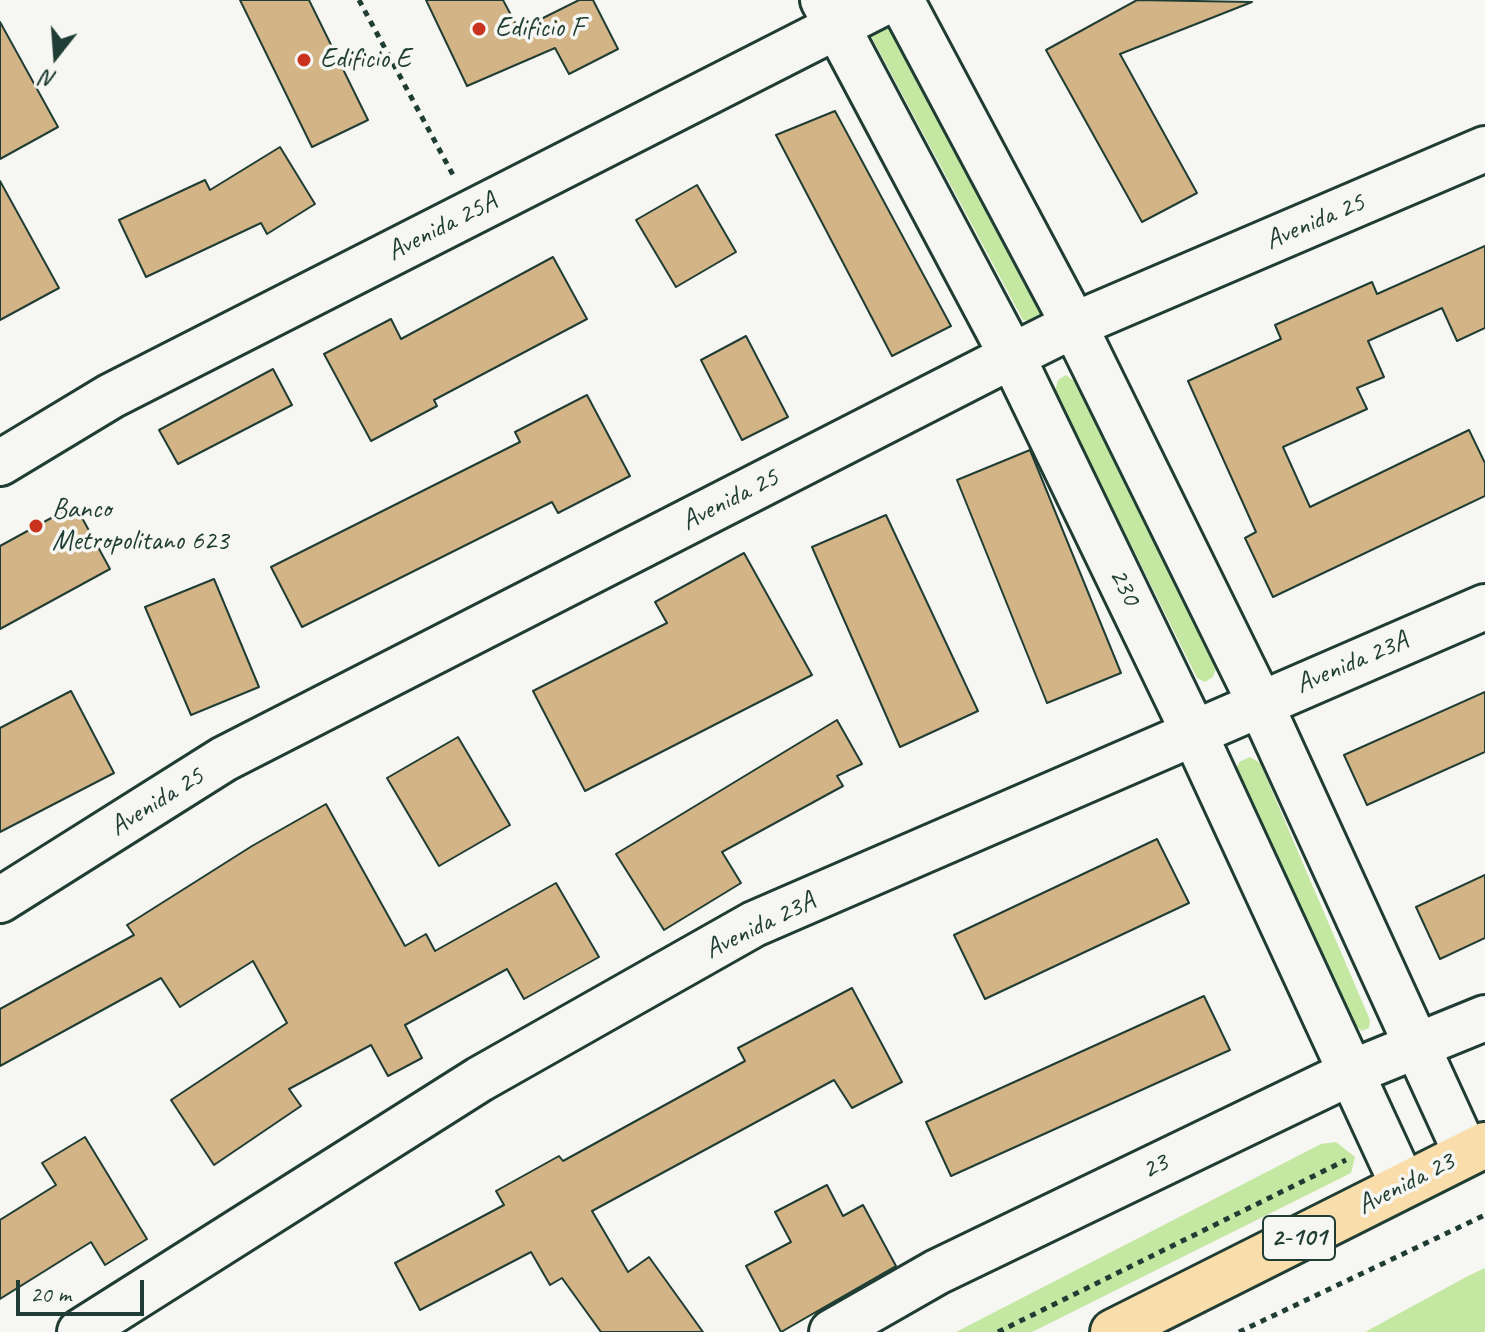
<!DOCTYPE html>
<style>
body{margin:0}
#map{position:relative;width:1485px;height:1332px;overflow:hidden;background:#f6f6f2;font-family:Caveat,sans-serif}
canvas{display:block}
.north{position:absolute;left:16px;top:16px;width:80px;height:80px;-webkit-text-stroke:6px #f6f6f2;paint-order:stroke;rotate:197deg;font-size:22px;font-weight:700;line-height:32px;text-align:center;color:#1f3d34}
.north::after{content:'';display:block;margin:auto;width:28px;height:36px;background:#1f3d34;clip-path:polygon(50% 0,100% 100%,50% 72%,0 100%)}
.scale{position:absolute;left:16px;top:1280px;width:128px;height:36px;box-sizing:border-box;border:4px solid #1f3d34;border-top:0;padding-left:10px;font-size:24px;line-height:28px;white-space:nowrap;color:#1f3d34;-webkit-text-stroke:6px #f6f6f2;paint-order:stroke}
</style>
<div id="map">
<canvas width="1485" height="1332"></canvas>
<div class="north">N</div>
<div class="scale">20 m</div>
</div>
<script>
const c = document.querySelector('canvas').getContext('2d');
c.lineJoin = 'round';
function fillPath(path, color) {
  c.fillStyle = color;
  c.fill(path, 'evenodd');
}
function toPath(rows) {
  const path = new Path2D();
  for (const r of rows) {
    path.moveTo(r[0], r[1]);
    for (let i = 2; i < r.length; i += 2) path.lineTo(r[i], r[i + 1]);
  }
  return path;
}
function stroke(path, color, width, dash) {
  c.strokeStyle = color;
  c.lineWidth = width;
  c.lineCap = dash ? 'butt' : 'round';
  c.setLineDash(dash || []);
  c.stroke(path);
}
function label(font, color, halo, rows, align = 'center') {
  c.font = font + ' Caveat,sans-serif';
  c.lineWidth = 7;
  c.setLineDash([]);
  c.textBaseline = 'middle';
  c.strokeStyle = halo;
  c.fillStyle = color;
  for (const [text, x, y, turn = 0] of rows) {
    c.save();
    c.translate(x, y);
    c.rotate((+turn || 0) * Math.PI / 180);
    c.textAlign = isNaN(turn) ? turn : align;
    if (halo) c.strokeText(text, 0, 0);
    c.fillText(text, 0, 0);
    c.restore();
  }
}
const green = toPath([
 [887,23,1047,311,1042,323,1023,320,871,36,874,25],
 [1066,375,1074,381,1217,666,1213,677,1205,682,1197,678,1055,391,1058,380],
 [1250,757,1260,763,1370,1020,1369,1028,1362,1031,1355,1025,1235,773,1239,762],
 [1336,1142,1355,1157,1351,1173,1032,1332,956,1332,1321,1144],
 [1485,1268,1485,1332,1365,1332,1468,1276]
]);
const building = toPath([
 [240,0,309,0,368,120,312,147,240,0],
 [426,0,503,0,519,30,579,0,593,0,618,49,569,74,555,48,467,86,426,0],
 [1137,0,1252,2,1120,54,1197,193,1142,222,1046,50,1137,0],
 [0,22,58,127,0,159,0,22],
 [835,111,951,326,892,356,776,135,835,111],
 [280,147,315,204,267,234,261,223,146,277,119,220,205,180,210,190,280,147],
 [0,181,59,288,0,320,0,181],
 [697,185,736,252,676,287,636,220,697,185],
 [1485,246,1485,328,1457,341,1442,308,1368,341,1384,377,1357,388,1367,409,1283,447,1310,507,1469,430,1485,463,1485,496,1273,597,1245,538,1256,532,1188,381,1281,339,1275,325,1372,282,1377,294,1485,246],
 [553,257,587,319,434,400,437,406,371,441,324,354,391,319,401,339,553,257],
 [746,336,788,417,742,440,701,360,746,336],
 [273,369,292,405,178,464,159,430,273,369],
 [587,395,630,476,558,513,552,502,302,627,271,567,520,442,515,432,587,395],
 [1030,450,1121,673,1047,703,957,480,1030,450],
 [75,505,110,569,0,629,0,546,75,505],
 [886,515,978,711,900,747,812,547,886,515],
 [744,553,812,675,585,791,533,691,667,623,655,602,744,553],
 [214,579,259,687,191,715,145,607,214,579],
 [71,691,114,773,0,832,0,728,71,691],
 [1485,692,1485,752,1367,805,1344,755,1485,692],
 [837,720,862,764,837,776,843,786,722,852,741,883,664,930,616,854,837,720],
 [458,737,510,825,439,866,387,778,458,737],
 [326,804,405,946,426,934,435,951,556,883,599,957,524,999,507,969,405,1025,422,1058,388,1076,371,1045,289,1089,301,1106,214,1165,171,1100,287,1023,253,961,180,1007,161,978,0,1066,0,1009,134,935,127,925,252,846,326,804],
 [1157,839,1189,903,985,999,954,935,1157,839],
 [1485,875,1485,938,1440,959,1416,907,1485,875],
 [852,988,902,1082,852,1108,834,1080,592,1211,628,1272,649,1257,703,1332,601,1332,562,1278,550,1285,531,1252,420,1310,395,1263,504,1205,496,1191,559,1156,563,1161,745,1061,738,1048,852,988],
 [1204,996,1230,1050,951,1176,926,1122,1204,996],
 [85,1137,147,1239,105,1265,91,1242,0,1299,0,1220,56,1185,42,1163,85,1137],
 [827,1185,843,1216,863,1205,896,1266,781,1332,746,1266,791,1242,775,1212,827,1185]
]);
const path = toPath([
 [359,0,453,175],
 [998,1332,1346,1160],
 [1239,1332,1485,1215]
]);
const street = toPath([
 [0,463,111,396,889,0],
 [0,900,224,759,1012,356,1074,325,1485,149],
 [80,1332,480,1079,754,924,1485,607],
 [832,1332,937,1272,1350,1073,1485,1018]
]);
const secondary = toPath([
 [823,0,1012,356,1194,733,1403,1185],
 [901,0,1074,325,1260,703,1466,1153]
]);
const primary = toPath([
 [1113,1332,1485,1145]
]);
const markers = [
 [479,29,8,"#c8321e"],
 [304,60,8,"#c8321e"],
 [36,526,8,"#c8321e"]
];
const shields = [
 [1299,1238,72]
];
const shieldNames = [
 ["2-101",1299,1238]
];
const poiNames = [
 ["Edificio F",495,29],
 ["Edificio E",320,60],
 ["Banco",52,510],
 ["Metropolitano 623",52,542]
];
const streetNames = [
 ["Avenida 25",1315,222,-23],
 ["Avenida 25A",442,227,-27],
 ["Avenida 25",730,500,-27],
 ["230",1124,587,64],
 ["Avenida 23A",1352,663,-23],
 ["Avenida 25",157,802,-32],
 ["Avenida 23A",760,926,-26],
 ["23",1155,1167,-26],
 ["Avenida 23",1406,1184,-27]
];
fillPath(green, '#c4e7a1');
fillPath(building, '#d2b486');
stroke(building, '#1f3d34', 2);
stroke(street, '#1f3d34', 50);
stroke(secondary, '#1f3d34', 50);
stroke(primary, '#1f3d34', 50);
stroke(path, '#1f3d34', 5, [6, 6]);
stroke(street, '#f6f6f2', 44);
stroke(secondary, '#f6f6f2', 44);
stroke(primary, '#f9deab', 44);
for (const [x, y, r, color] of markers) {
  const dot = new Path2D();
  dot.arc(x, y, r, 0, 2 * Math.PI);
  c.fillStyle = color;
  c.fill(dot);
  stroke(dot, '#f6f6f2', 3);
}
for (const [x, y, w] of shields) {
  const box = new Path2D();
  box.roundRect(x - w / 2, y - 22, w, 44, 6);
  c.fillStyle = '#f6f6f2';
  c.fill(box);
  stroke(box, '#1f3d34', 2);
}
label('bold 26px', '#1f3d34', null, shieldNames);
label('28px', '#1f3d34', '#f6f6f2', poiNames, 'left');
label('28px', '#1f3d34', '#f6f6f2', streetNames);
</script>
